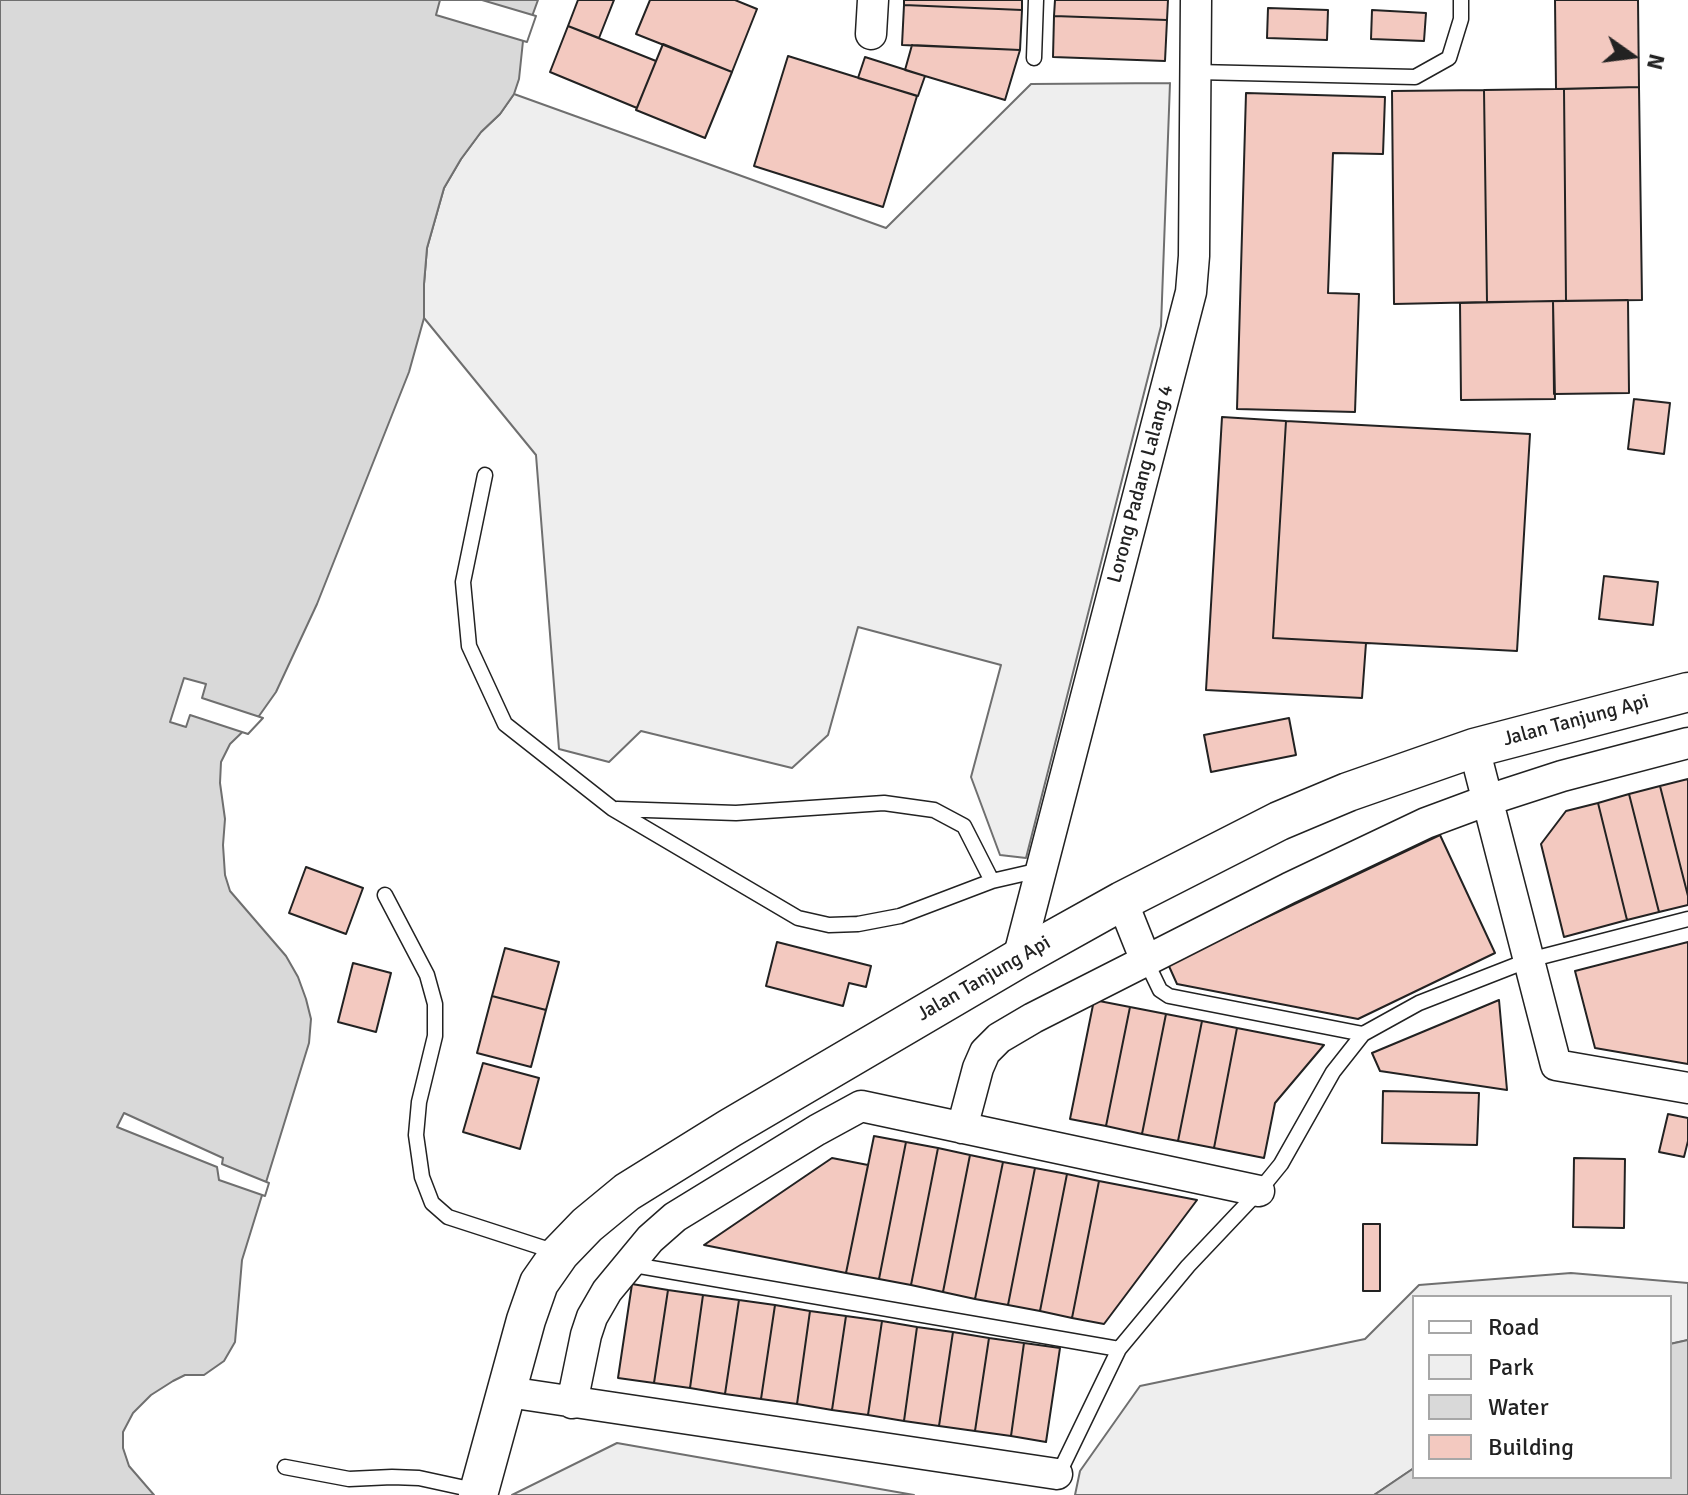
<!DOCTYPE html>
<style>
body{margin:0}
#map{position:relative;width:1688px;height:1495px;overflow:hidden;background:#fff;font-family:Signika,sans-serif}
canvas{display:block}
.legend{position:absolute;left:1412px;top:1295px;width:260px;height:184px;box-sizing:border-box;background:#fff;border:2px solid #a7a7a7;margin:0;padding:10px 14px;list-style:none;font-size:24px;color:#222}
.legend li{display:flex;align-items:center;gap:16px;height:40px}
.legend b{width:40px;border:2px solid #a7a7a7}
.north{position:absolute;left:1592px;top:16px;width:80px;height:80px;-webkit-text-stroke:6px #fff;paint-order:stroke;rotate:104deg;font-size:22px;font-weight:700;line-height:32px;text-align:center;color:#222}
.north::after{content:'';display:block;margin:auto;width:28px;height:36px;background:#222;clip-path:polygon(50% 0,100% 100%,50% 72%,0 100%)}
</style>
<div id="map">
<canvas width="1688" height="1495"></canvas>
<ul class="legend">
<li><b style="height:10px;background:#fff"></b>Road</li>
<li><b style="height:22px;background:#eee"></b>Park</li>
<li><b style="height:22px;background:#d9d9d9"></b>Water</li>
<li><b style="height:22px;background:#f3c9c0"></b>Building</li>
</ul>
<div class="north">N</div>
</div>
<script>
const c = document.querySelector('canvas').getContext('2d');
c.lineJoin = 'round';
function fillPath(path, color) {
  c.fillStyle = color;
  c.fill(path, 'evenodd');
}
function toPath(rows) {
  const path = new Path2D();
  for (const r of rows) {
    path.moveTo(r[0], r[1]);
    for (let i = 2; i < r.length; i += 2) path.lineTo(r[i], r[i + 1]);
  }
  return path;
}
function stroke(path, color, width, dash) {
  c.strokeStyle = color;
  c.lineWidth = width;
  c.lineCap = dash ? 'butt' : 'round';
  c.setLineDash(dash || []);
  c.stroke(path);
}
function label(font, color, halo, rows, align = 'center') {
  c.font = font + ' Signika,sans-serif';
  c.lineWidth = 6;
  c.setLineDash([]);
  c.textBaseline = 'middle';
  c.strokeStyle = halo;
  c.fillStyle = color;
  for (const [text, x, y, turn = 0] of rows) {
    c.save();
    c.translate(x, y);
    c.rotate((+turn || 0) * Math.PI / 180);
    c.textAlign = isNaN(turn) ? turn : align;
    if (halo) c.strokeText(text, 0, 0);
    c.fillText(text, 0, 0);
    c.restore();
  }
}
const green = toPath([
 [1170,83,1161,326,1026,858,1000,855,971,777,1001,665,858,627,828,735,792,768,641,731,609,762,559,749,536,455,424,318,424,284,427,248,444,188,461,159,481,132,500,114,514,94,886,228,1031,84,1170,83],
 [1571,1273,1688,1283,1688,1340,1670,1344,1670,1297,1414,1297,1414,1468,1374,1495,1075,1495,1080,1471,1140,1386,1365,1339,1419,1285,1571,1273],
 [617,1443,914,1495,512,1495,617,1443]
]);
const water = toPath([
 [0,0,538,0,523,41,519,79,514,94,500,114,481,132,461,159,444,188,427,248,424,284,424,318,409,372,317,604,276,692,259,716,230,744,221,762,220,783,225,819,223,845,225,875,230,891,286,956,298,977,306,999,311,1019,309,1043,242,1260,235,1342,224,1361,204,1375,185,1375,173,1381,151,1395,133,1413,123,1432,123,1448,129,1466,154,1495,0,1495,0,0],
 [1688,1340,1688,1495,1374,1495,1414,1468,1414,1477,1670,1477,1670,1344,1688,1340]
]);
const pier = toPath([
 [440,0,482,0,536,16,527,42,436,15,440,0],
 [184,678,206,684,202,698,263,718,248,734,190,715,186,727,170,722,184,678],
 [124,1113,223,1158,222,1164,269,1183,265,1196,219,1180,217,1167,117,1127,124,1113]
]);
const building = toPath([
 [578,0,614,0,599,38,568,26,578,0],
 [650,0,735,0,757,9,732,72,636,34,650,0],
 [904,0,1022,0,1022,10,904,5,904,0],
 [1055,0,1168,0,1167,20,1054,16,1055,0],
 [1555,0,1638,0,1639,87,1556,89,1555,0],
 [904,5,1022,10,1020,50,902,45,904,5],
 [1268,8,1328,10,1327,40,1267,38,1268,8],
 [1372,10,1426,13,1424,41,1371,39,1372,10],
 [1054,16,1167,20,1165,61,1053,57,1054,16],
 [568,26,656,61,637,108,550,72,568,26],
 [663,44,732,72,705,138,636,110,663,44],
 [912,45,1020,50,1005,100,905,70,912,45],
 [788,56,917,96,883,207,754,166,788,56],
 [865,57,925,76,918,96,858,78,865,57],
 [1639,87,1642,300,1566,301,1564,89,1639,87],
 [1556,89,1564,89,1566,301,1487,302,1484,90,1556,89],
 [1484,90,1487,302,1394,304,1392,91,1484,90],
 [1246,93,1385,97,1383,154,1333,153,1328,293,1359,294,1355,412,1237,409,1246,93],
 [1628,300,1629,393,1554,394,1553,301,1628,300],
 [1553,301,1555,399,1461,400,1460,303,1553,301],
 [1634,399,1670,403,1664,454,1628,449,1634,399],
 [1222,417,1286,421,1273,638,1366,643,1362,698,1206,690,1222,417],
 [1286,421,1530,434,1517,651,1273,638,1286,421],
 [1604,576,1658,582,1653,625,1599,619,1604,576],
 [1289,718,1296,755,1211,772,1204,735,1289,718],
 [1688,779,1688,896,1660,786,1688,779],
 [1660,786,1688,896,1688,905,1659,912,1629,794,1660,786],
 [1629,794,1659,912,1627,920,1598,803,1629,794],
 [1598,803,1627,920,1564,937,1541,844,1566,811,1598,803],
 [1440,835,1495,953,1358,1019,1177,984,1168,964,1440,835],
 [306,867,363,888,346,934,289,913,306,867],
 [777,942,871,966,866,987,849,983,843,1006,766,986,777,942],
 [1688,942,1688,1064,1595,1048,1575,971,1688,942],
 [505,948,559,962,546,1010,492,996,505,948],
 [353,963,391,973,376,1032,338,1022,353,963],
 [492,996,546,1010,531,1067,477,1053,492,996],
 [1094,1000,1130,1007,1106,1126,1070,1119,1094,1000],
 [1499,1000,1507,1090,1380,1071,1372,1053,1499,1000],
 [1130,1007,1166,1014,1142,1134,1106,1126,1130,1007],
 [1166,1014,1202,1021,1178,1141,1142,1134,1166,1014],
 [1202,1021,1237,1028,1214,1148,1178,1141,1202,1021],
 [1237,1028,1324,1045,1275,1103,1264,1158,1214,1148,1237,1028],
 [483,1063,539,1078,520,1149,463,1132,483,1063],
 [1383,1091,1479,1093,1477,1145,1382,1143,1383,1091],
 [1668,1114,1688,1118,1688,1141,1684,1157,1659,1152,1668,1114],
 [874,1136,906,1142,879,1279,846,1273,874,1136],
 [906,1142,938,1148,911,1285,879,1279,906,1142],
 [938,1148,970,1155,943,1292,911,1285,938,1148],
 [970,1155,1003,1162,975,1299,943,1292,970,1155],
 [832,1158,868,1165,846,1273,704,1245,832,1158],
 [1574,1158,1625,1159,1624,1228,1573,1227,1574,1158],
 [1003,1162,1035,1168,1008,1305,975,1299,1003,1162],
 [1035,1168,1067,1174,1040,1311,1008,1305,1035,1168],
 [1067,1174,1099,1181,1072,1318,1040,1311,1067,1174],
 [1099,1181,1197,1200,1104,1324,1072,1318,1099,1181],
 [1363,1224,1380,1224,1380,1291,1363,1291,1363,1224],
 [632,1284,668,1290,654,1383,618,1378,632,1284],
 [668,1290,703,1295,690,1388,654,1383,668,1290],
 [703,1295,739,1300,725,1394,690,1388,703,1295],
 [739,1300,775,1305,761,1399,725,1394,739,1300],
 [775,1305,810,1311,797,1404,761,1399,775,1305],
 [810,1311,846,1316,832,1410,797,1404,810,1311],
 [846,1316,882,1321,868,1415,832,1410,846,1316],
 [882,1321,917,1327,904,1421,868,1415,882,1321],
 [917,1327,953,1332,939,1426,904,1421,917,1327],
 [953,1332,989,1338,975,1431,939,1426,953,1332],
 [989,1338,1024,1343,1011,1436,975,1431,989,1338],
 [1024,1343,1060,1348,1046,1442,1011,1436,1024,1343]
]);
const service = toPath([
 [1034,58,1036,0],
 [1196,72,1415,77,1449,58,1461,19,1461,0],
 [485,475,463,582,469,646,505,724,613,809,798,918,829,925,858,924,900,916,992,881,1040,870],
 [617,809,736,813,884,803,934,810,964,826,992,881],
 [385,895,427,975,435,1004,435,1036,419,1102,416,1135,422,1177,432,1203,448,1217,556,1252],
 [1146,961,1160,990,1169,996,1363,1034],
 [628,1264,1119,1349],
 [285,1467,349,1479,392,1477,419,1478,479,1491],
 [1057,1474,1060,1471,1119,1349,1188,1266,1259,1191,1281,1164,1333,1072,1363,1034,1419,1003,1529,960,1688,919]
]);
const minor = toPath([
 [871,34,873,0],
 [1474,748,1556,1065,1688,1088],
 [1122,901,1146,961],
 [1018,959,1191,292,1194,256,1196,0],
 [962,1128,978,1068,985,1052,999,1038,1033,1018,1289,888,1426,823,1488,800,1562,776,1688,743],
 [508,1392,1057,1474],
 [572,1403,586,1335,592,1317,607,1291,650,1239,675,1217,817,1130,861,1106,1259,1191]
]);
const tertiary = toPath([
 [478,1495,526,1320,539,1283,560,1253,587,1225,627,1192,730,1128,1018,959,1122,901,1279,821,1348,792,1474,748,1688,692]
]);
const streetNames = [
 ["Lorong Padang Lalang 4",1141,484,-75],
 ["Jalan Tanjung Api",1576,721,-15],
 ["Jalan Tanjung Api",984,979,-30]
];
fillPath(green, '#eee');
stroke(green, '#6f6f6f', 2);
fillPath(water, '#d9d9d9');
stroke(water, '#6f6f6f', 2);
fillPath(pier, '#fff');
stroke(pier, '#6f6f6f', 2);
fillPath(building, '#f3c9c0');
stroke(building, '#222', 2);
stroke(service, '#222', 17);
stroke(minor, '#222', 33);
stroke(tertiary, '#222', 41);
stroke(service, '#fff', 14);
stroke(minor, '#fff', 30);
stroke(tertiary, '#fff', 38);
label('20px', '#222', '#fff', streetNames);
</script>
